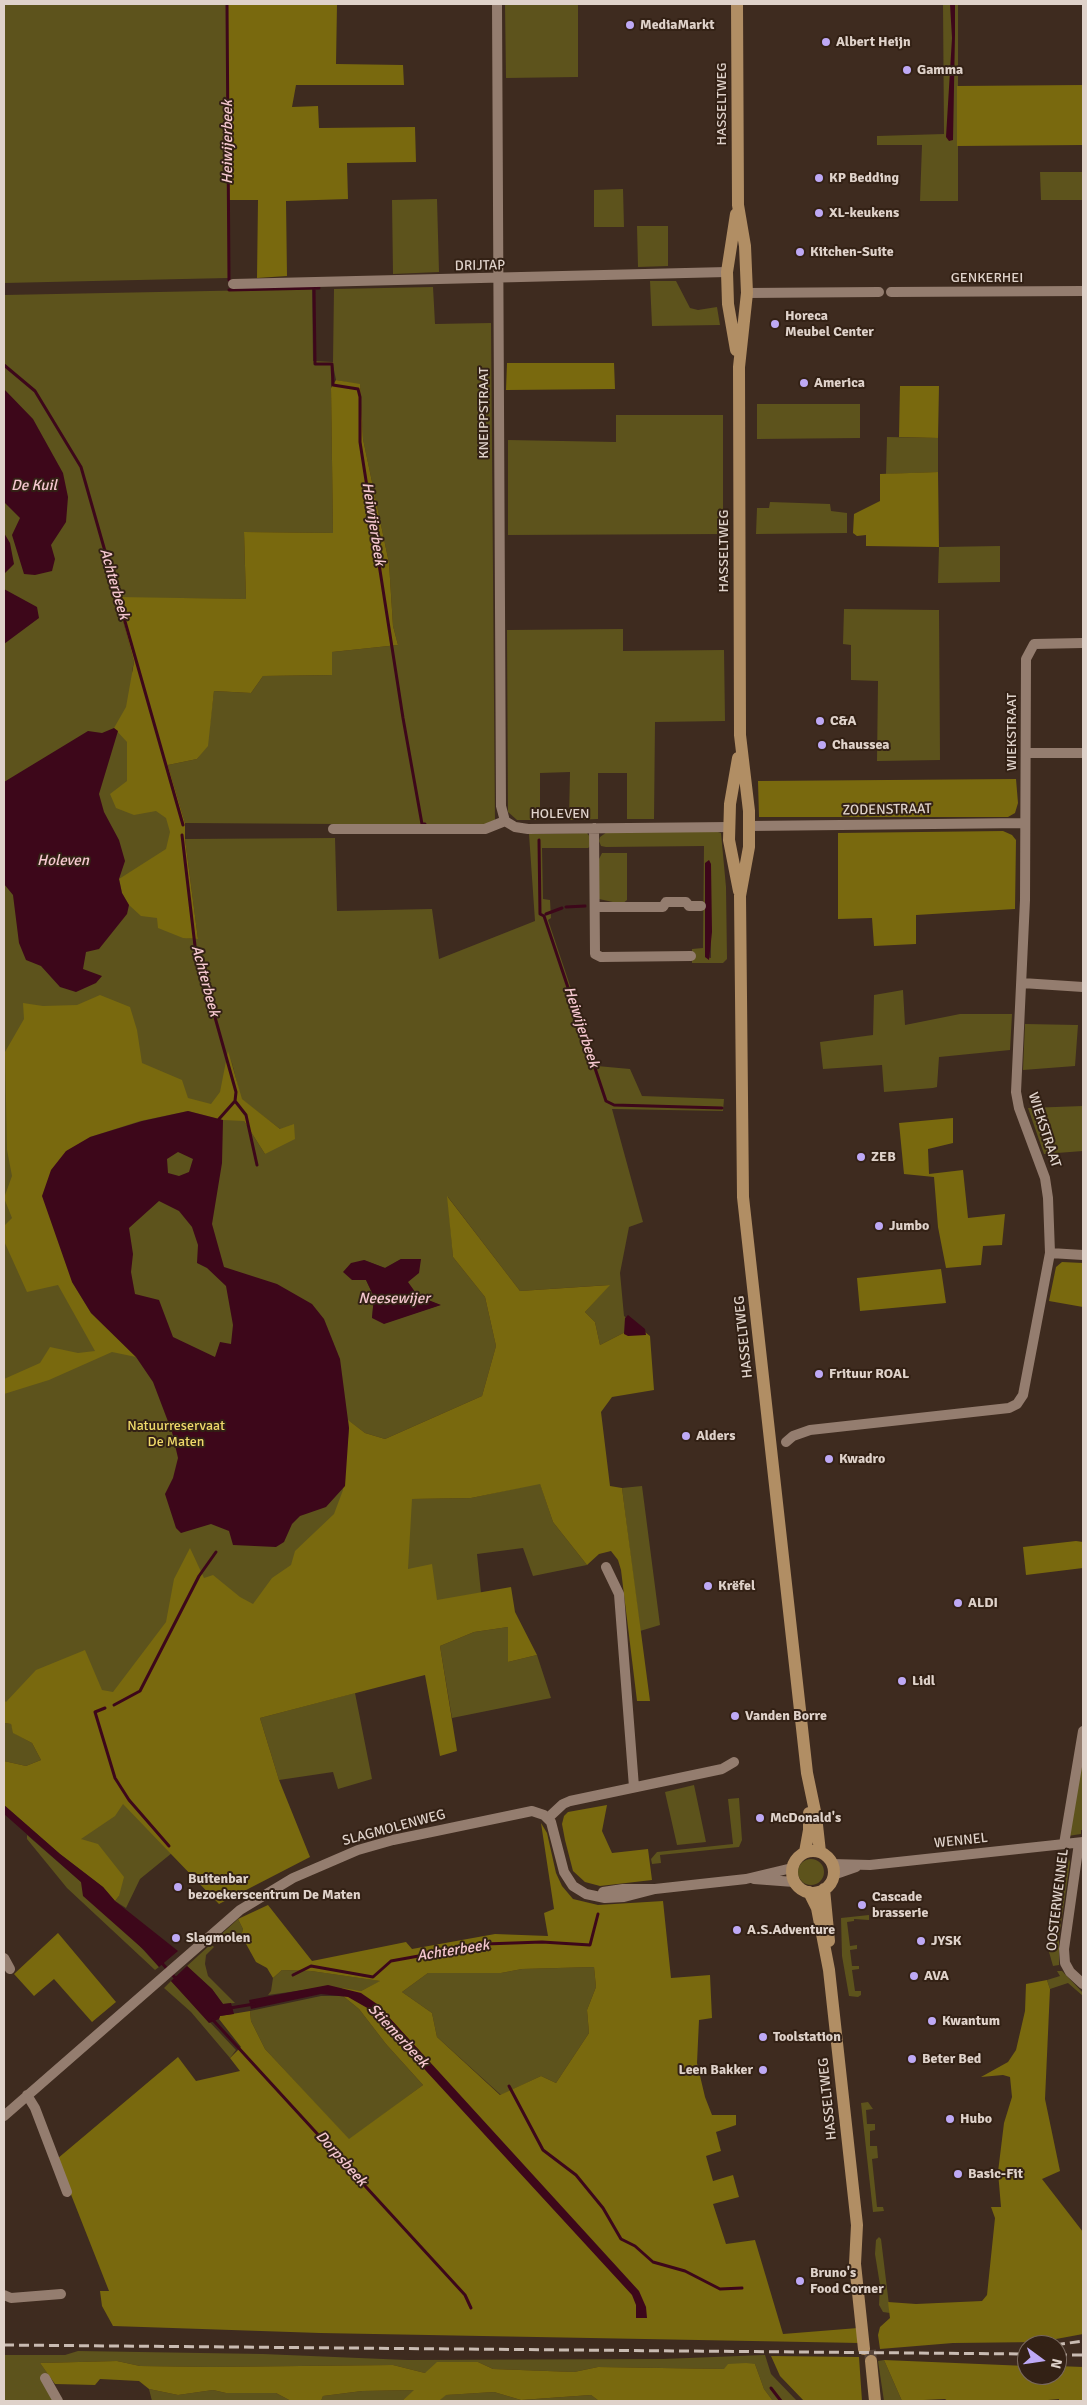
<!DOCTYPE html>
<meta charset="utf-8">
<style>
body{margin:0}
#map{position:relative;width:1087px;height:2405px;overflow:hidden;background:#3e2b1f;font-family:Signika,sans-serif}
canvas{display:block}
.frame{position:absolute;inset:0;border:5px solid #dfd2ca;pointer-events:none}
.north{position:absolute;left:1017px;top:2335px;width:50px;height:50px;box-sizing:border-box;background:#332115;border:1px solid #78685d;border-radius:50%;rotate:104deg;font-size:14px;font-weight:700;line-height:20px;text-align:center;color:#dfd2ca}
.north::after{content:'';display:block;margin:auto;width:18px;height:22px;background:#bea9f5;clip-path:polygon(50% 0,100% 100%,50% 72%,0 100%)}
</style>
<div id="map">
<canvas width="1087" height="2405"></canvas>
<div class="frame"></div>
<div class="north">N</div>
</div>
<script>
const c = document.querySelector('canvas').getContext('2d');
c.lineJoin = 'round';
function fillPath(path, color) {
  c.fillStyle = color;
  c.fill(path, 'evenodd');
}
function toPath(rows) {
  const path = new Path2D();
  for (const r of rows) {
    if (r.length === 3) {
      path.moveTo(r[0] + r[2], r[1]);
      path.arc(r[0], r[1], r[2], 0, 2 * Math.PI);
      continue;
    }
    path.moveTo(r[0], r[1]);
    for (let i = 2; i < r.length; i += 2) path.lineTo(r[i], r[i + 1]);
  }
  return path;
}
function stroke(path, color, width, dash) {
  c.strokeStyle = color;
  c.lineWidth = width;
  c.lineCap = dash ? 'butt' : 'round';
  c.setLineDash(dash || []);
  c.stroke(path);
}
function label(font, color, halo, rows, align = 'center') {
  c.font = font + ' Signika,sans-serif';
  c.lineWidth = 4;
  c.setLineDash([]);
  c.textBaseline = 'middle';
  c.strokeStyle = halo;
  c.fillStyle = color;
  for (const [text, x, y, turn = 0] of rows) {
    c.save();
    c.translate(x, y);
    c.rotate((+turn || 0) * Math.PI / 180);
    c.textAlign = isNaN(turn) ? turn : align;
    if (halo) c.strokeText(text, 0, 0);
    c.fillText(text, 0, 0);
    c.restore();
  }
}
const green = toPath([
 [4,4,228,4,228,278,4,283],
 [505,4,578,4,578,77,506,78],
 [943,4,958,4,958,201,920,201,922,145,877,145,877,136,944,134],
 [1040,172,1083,172,1083,200,1041,200],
 [623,189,624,227,594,227,594,190],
 [437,199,439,272,393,274,392,200],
 [637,226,668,226,668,266,638,267],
 [650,281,676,281,690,308,698,310,717,307,720,325,652,326],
 [433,287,435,324,491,323,495,825,185,823,168,765,197,759,207,746,214,691,251,693,263,676,331,675,332,652,398,645,393,626,389,563,363,439,360,385,336,380,333,365,331,388,333,533,244,532,246,599,117,598,134,662,132,671,174,825,187,938,198,939,185,839,335,838,337,911,432,909,439,959,535,921,529,834,587,833,590,837,591,846,588,848,542,848,543,899,550,900,551,918,548,920,597,1066,630,1069,642,1096,724,1099,723,1111,612,1109,643,1222,629,1227,620,1273,624,1316,637,1326,600,1345,595,1322,585,1312,609,1285,520,1291,448,1197,453,1257,485,1297,496,1346,482,1396,385,1439,365,1433,349,1421,408,1549,411,1499,471,1498,540,1483,553,1522,587,1565,533,1576,523,1548,477,1554,481,1593,437,1601,248,1679,183,1844,140,1879,126,1908,115,1901,119,1896,81,1839,72,1685,4,1721,4,295,312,289,313,361,333,362,334,289],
 [231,1059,241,1099,280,1129,265,1154,244,1121],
 [401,1259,407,1282,418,1296,440,1305,415,1313,372,1318,374,1297,366,1280,364,1260,385,1268],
 [757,404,860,404,860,438,757,439],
 [616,415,723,415,723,534,508,535,508,440,616,442],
 [887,437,938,438,938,472,886,474],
 [770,502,830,504,831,511,847,513,847,533,756,534,757,508,769,508],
 [1000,546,1000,582,938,583,939,547],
 [844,609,939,610,940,760,877,761,878,681,851,680,851,645,843,644],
 [623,629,623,651,724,650,725,721,655,722,654,819,627,819,627,773,598,773,598,819,569,820,570,772,540,773,540,820,517,820,508,812,507,630],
 [715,831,721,833,726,887,727,959,723,963,692,963,692,949,703,948,704,846,606,847,601,846,599,841,600,837,607,832],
 [705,863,711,864,711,958,705,957],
 [602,853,627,853,627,900,622,904,599,899,599,859],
 [903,990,905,1025,960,1014,1012,1014,1010,1050,939,1057,937,1087,933,1088,884,1092,882,1065,823,1069,820,1042,873,1035,874,995],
 [1025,1024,1078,1025,1075,1066,1023,1070],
 [1083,1106,1083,1151,1044,1154,1028,1108],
 [642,1486,660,1625,640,1631,622,1488],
 [508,1627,508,1662,537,1655,551,1698,452,1718,440,1646,474,1632],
 [355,1693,372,1779,338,1789,333,1772,279,1780,260,1718],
 [4,1723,11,1724,14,1733,32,1743,41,1760,26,1766,4,1761],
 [1083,1742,1083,1830,1081,1830,1081,1834,1068,1836],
 [694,1785,706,1842,677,1845,665,1792],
 [739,1798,742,1840,739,1847,660,1855,661,1863,652,1864,651,1859,657,1852,733,1844,728,1799],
 [27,1835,81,1882,159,1967,155,1970,67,1888,27,1839],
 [1066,1852,1070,1862,1059,1937,1059,1965,1053,1966,1049,1952,1050,1937,1064,1853],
 [811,1872,13],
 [869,1915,869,1920,854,1919,854,1921,847,1922,850,1946,857,1945,857,1949,850,1950,852,1966,859,1966,859,1969,852,1970,855,1991,861,1991,861,1995,858,1997,849,1996,842,1956,841,1918],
 [238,1919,243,1929,240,1940,234,1936,226,1937,218,1943,216,1939],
 [211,1944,214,1947,206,1955,205,1964,208,1976,235,2003,223,2004,212,1989,187,1966],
 [594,1967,596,1987,587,2010,589,2033,556,2083,541,2076,501,2095,437,2037,432,2013,402,1992,428,1973,501,1973,522,1969],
 [282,1970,311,1971,381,1981,361,1991,318,1988,268,1995,271,1991,273,1978],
 [1057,1971,1062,1971,1083,1993,1083,1996,1068,1983,1050,1989,1047,1980,1060,1976],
 [171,1981,236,2050,230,2058,191,2012,164,1988],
 [321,1996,343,1996,359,2009,386,2044,423,2085,349,2140,265,2049,251,2021,250,2011],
 [868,2102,873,2109,866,2110,867,2124,875,2124,875,2130,870,2131,870,2146,877,2146,878,2158,872,2159,877,2207,883,2207,884,2211,873,2212,861,2103],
 [879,2237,881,2239,890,2313,883,2312,879,2305,880,2285,875,2254,876,2240],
 [78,2351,263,2354,407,2360,663,2359,765,2355,771,2374,797,2401,773,2401,764,2389,755,2364,724,2369,598,2367,574,2372,493,2369,478,2362,425,2373,393,2365,210,2367,140,2366,117,2361,40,2363,48,2374,41,2378,55,2401,4,2401,4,2355,65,2355],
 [884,2360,902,2401,884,2401,878,2361],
 [149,2389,178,2395,213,2390,226,2393,276,2393,291,2401,152,2401],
 [415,2390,402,2401,321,2401,323,2396,362,2391],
 [494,2392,521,2400,591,2395,599,2401,439,2401,445,2395]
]);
const forest = toPath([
 [228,4,337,4,336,64,403,65,404,85,296,85,292,107,318,106,319,128,415,127,416,162,347,163,348,199,286,201,287,276,257,278,258,200,228,200],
 [1083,85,1083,145,957,146,957,86],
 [507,363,614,363,615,389,506,390],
 [336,380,360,384,363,439,389,563,393,626,398,645,332,652,332,675,263,676,251,693,214,691,208,746,197,759,168,765,185,823,185,839,198,939,183,938,158,928,157,918,141,916,129,905,122,893,119,879,166,849,170,832,166,818,156,811,134,815,116,808,110,794,127,781,127,742,114,728,126,707,134,662,117,597,246,599,244,532,333,533,331,388],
 [900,386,939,386,938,438,899,437],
 [938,472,939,547,866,546,866,535,857,536,853,533,854,514,880,501,880,474],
 [1016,779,1018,803,1015,813,1008,817,759,817,758,781],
 [1003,831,1012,835,1016,840,1015,909,916,915,916,944,874,946,872,918,838,919,838,833],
 [100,995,130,1007,137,1030,142,1063,182,1080,188,1098,211,1104,220,1092,228,1051,242,1099,280,1129,294,1124,295,1139,265,1154,244,1121,223,1120,188,1111,140,1121,90,1137,72,1282,91,1313,136,1357,112,1352,49,1380,4,1394,4,1379,40,1363,50,1347,78,1353,95,1351,58,1285,27,1292,4,1241,4,1226,12,1218,4,1198,12,1176,7,1150,5,1052,24,1019,23,1003,43,1006,77,1005],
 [953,1118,953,1143,928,1149,929,1174,963,1170,968,1218,1005,1214,1002,1245,983,1246,981,1265,946,1268,938,1227,934,1177,904,1174,899,1123],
 [447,1196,520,1291,610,1285,585,1312,595,1322,600,1345,637,1326,650,1336,654,1390,612,1397,601,1412,610,1486,622,1488,650,1701,637,1701,621,1570,618,1560,611,1551,599,1554,587,1565,553,1522,540,1484,471,1498,412,1499,408,1569,432,1564,437,1600,511,1587,515,1612,537,1655,508,1662,508,1627,474,1632,440,1646,457,1751,440,1756,425,1675,260,1718,279,1780,310,1857,219,1904,123,1804,115,1816,81,1839,98,1844,124,1877,119,1896,115,1901,103,1887,60,1854,4,1805,4,1761,26,1766,41,1760,32,1743,13,1733,11,1724,4,1723,4,1700,6,1702,36,1670,85,1650,102,1690,113,1692,166,1622,174,1579,190,1548,204,1578,213,1575,240,1597,253,1604,272,1578,291,1565,295,1551,334,1514,343,1490,349,1428,348,1420,365,1433,385,1439,482,1396,496,1346,485,1297,453,1257],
 [1062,1262,1083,1263,1083,1307,1049,1301,1056,1267],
 [941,1269,946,1303,860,1311,857,1278],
 [1076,1541,1083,1542,1083,1568,1026,1575,1023,1547],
 [607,1805,602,1831,612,1853,648,1849,652,1880,600,1886,585,1882,573,1871,565,1840,562,1824,564,1816,568,1812],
 [541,1823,547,1833,556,1873,562,1886,573,1899,598,1905,663,1901,671,1978,710,1975,712,2018,699,2020,697,2063,705,2097,712,2115,736,2115,736,2125,716,2132,721,2151,706,2156,713,2181,733,2175,739,2197,713,2204,726,2244,755,2240,783,2334,858,2328,860,2343,320,2333,113,2326,102,2306,100,2291,109,2291,57,2159,178,2057,196,2081,240,2071,230,2058,241,2047,219,2019,220,2016,250,2011,251,2021,265,2049,349,2139,423,2085,386,2044,359,2009,343,1996,342,1988,361,1991,380,1981,311,1971,282,1970,273,1978,267,1968,256,1962,245,1942,240,1940,243,1929,238,1919,268,1905,312,1961,406,1942,412,1949,495,1934,548,1936,544,1913,554,1909],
 [594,1967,596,1987,587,2010,589,2033,556,2083,541,2076,500,2095,437,2037,432,2013,402,1992,428,1973,501,1973,522,1969],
 [58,1933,116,2002,92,2022,54,1979,34,1996,14,1974],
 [1047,1980,1050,1989,1045,2099,1060,2171,1042,2179,1083,2232,1083,2334,1040,2342,953,2343,880,2349,878,2335,880,2327,890,2318,888,2302,916,2304,982,2301,987,2295,995,2218,991,2207,1001,2207,998,2172,1004,2123,1012,2097,1010,2077,1003,2075,981,2077,1008,2062,1016,2050,1025,2011,1026,1984],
 [771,2356,859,2357,862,2401,804,2401,780,2376],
 [884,2360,1027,2366,1027,2375,1057,2375,1057,2366,1083,2367,1083,2401,1059,2401,1059,2399,1037,2401,948,2401,945,2399,902,2401],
 [117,2361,140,2366,210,2367,393,2365,425,2373,437,2362,478,2362,493,2369,574,2372,598,2367,724,2369,728,2364,746,2363,755,2364,764,2389,773,2401,599,2401,591,2395,521,2400,494,2392,446,2395,439,2401,402,2401,414,2390,362,2391,323,2396,321,2401,291,2401,276,2393,226,2393,213,2390,178,2395,149,2389,139,2381,100,2379,95,2385,55,2384,40,2363]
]);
const water = toPath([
 [950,4,955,4,955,34,953,140,949,141,946,137,952,38],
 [4,389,33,419,63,473,68,497,66,522,51,545,55,559,52,571,35,575,24,574,12,535,20,518,4,502],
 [4,533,10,543,14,564,4,574],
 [4,589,37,607,39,618,4,644],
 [114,728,118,731,99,794,104,812,119,840,125,861,119,879,122,893,129,905,127,914,99,949,86,952,83,969,102,976,96,983,76,992,60,987,41,966,26,960,19,943,13,895,4,884,4,782,88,731,102,733],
 [709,860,711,864,712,932,709,960,705,957,705,863],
 [188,1111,223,1120,222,1163,212,1224,224,1267,277,1284,312,1304,324,1319,340,1359,349,1428,345,1486,326,1507,300,1516,292,1524,284,1542,276,1547,233,1545,229,1531,211,1524,181,1533,176,1528,165,1494,173,1478,178,1458,172,1432,153,1382,136,1357,91,1313,72,1282,42,1196,51,1170,66,1151,90,1137,142,1121],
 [178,1152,193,1159,189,1172,179,1176,168,1173,167,1159],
 [159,1201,179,1211,192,1227,198,1245,197,1263,207,1268,226,1286,233,1325,231,1344,220,1342,215,1357,173,1337,159,1300,135,1294,131,1272,133,1254,129,1228],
 [401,1259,421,1259,419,1273,408,1282,418,1296,441,1305,384,1324,372,1318,374,1297,366,1280,352,1280,343,1272,351,1263,364,1260,385,1268],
 [628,1315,645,1329,646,1335,628,1336,624,1334,625,1318],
 [4,1805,60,1854,103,1887,115,1901,178,1951,159,1967,144,1950,83,1896,81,1882,4,1814],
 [187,1966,212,1989,223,2004,231,2003,234,2014,220,2016,219,2019,209,2023,171,1981],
 [328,1985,361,1993,377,2004,639,2291,646,2307,647,2318,636,2318,636,2305,632,2295,369,2009,348,1997,321,1994,251,2009,249,2000]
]);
const stream = toPath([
 [227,4,229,280],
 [314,288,315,364,332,364,333,385,358,389,360,397,360,442,403,718,422,824,425,824],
 [229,290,319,288],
 [4,365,35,391,81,467,183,825],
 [182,835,195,946,236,1092,235,1101,219,1119],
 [539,840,540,914,544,916,606,1101,614,1105,722,1108],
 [566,907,585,906],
 [546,914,562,908],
 [235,1101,246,1115,257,1165],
 [114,1705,140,1691,199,1576,216,1552],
 [105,1708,95,1712,115,1778,129,1800,169,1846],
 [161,1962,177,1980],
 [293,1975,311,1966,373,1977,391,1961,485,1944,542,1942,590,1945,598,1914],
 [230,2008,254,2004],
 [213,2020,465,2295,471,2308],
 [509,2086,543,2150,576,2175,603,2208,621,2239,635,2246,653,2262,685,2271,720,2289,742,2288],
 [771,2388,781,2401]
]);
const primaryTunnel = toPath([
 [870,2350,871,2361]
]);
const street = toPath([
 [497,4,501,806,505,821],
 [233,284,727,272],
 [891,292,1083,291],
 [747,293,879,292],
 [1026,753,1083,753],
 [505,821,515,827,528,829,730,827],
 [749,826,1025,823],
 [594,828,595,954,601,957,691,956],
 [333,829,485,829,505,821],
 [595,907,663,907,666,902,686,902,689,906,701,906],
 [1022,983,1083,987],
 [1050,1253,1083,1255],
 [786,1442,793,1436,810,1430,1009,1408,1017,1404,1023,1395,1050,1253,1048,1198,1045,1178,1019,1108,1016,1092,1025,900,1026,659,1034,644,1083,643],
 [606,1567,619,1594,634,1787],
 [548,1818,563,1804,570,1801,722,1769,734,1762],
 [1079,1843,1064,1949,1065,1963,1070,1972,1083,1984],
 [1064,1844,1083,1731],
 [832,1864,870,1865,1083,1842],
 [833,1875,856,1867],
 [754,1879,794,1882],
 [603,1892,623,1889,655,1889,746,1879,792,1868],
 [4,1958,10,1969],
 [27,2095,35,2108,67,2192],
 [4,2116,240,1910,293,1878,358,1850,393,1840,532,1811,544,1815,551,1822,564,1872,573,1886,586,1894,605,1898,624,1897,655,1889],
 [4,2295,11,2298,61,2294],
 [45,2378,58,2401]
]);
const primary = toPath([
 [737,4,738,205,745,246,747,293,739,367,740,735,749,811,749,847,740,896,743,1197,807,1773,816,1816,820,1852],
 [736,350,728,304,727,272,736,214],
 [738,758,730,804,729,840,739,891],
 [813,1872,21],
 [805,1852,809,1830,809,1813],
 [824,1889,829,1941],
 [809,1892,817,1908,829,1970,857,2225,855,2264,864,2349],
 [871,2361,875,2401]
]);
const rail = toPath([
 [4,2345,1027,2354],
 [1055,2345,1083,2341],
 [1057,2355,1083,2355]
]);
const markers = [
 [630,25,5,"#bea9f5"],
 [826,42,5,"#bea9f5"],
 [907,70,5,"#bea9f5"],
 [819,178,5,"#bea9f5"],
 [819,213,5,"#bea9f5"],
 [800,252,5,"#bea9f5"],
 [775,324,5,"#bea9f5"],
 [804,383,5,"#bea9f5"],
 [820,721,5,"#bea9f5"],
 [822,745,5,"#bea9f5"],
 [861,1157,5,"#bea9f5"],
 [879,1226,5,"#bea9f5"],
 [819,1374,5,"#bea9f5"],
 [686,1436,5,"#bea9f5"],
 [829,1459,5,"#bea9f5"],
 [708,1586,5,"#bea9f5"],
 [958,1603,5,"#bea9f5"],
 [902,1681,5,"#bea9f5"],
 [735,1716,5,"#bea9f5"],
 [760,1818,5,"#bea9f5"],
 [178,1887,5,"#bea9f5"],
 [862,1905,5,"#bea9f5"],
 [737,1930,5,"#bea9f5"],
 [176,1938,5,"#bea9f5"],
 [921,1941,5,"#bea9f5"],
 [914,1976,5,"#bea9f5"],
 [932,2021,5,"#bea9f5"],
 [763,2037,5,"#bea9f5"],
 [912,2059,5,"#bea9f5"],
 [763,2070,5,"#bea9f5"],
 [950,2119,5,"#bea9f5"],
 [958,2174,5,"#bea9f5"],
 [800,2281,5,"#bea9f5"]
];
const poiNames = [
 ["MediaMarkt",640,25],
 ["Albert Heijn",836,42],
 ["Gamma",917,70],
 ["KP Bedding",829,178],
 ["XL-keukens",829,213],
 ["Kitchen-Suite",810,252],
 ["Horeca",785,316],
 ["Meubel Center",785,332],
 ["America",814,383],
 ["C&A",830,721],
 ["Chaussea",832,745],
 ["ZEB",871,1157],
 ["Jumbo",889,1226],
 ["Frituur ROAL",829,1374],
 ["Alders",696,1436],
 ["Kwadro",839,1459],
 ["Krëfel",718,1586],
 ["ALDI",968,1603],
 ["Lidl",912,1681],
 ["Vanden Borre",745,1716],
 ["McDonald's",770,1818],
 ["Buitenbar",188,1879],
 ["bezoekerscentrum De Maten",188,1895],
 ["Cascade",872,1897],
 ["brasserie",872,1913],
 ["A.S.Adventure",747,1930],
 ["Slagmolen",186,1938],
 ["JYSK",931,1941],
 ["AVA",924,1976],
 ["Kwantum",942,2021],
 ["Toolstation",773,2037],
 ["Beter Bed",922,2059],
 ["Leen Bakker",753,2070,"right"],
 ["Hubo",960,2119],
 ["Basic-Fit",968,2174],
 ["Bruno's",810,2273],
 ["Food Corner",810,2289]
];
const streetNames = [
 ["HASSELTWEG",722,104,-90],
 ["DRIJTAP",480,266,-1],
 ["GENKERHEI",987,278],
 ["KNEIPPSTRAAT",484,413,-90],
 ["HASSELTWEG",724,551,-90],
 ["WIEKSTRAAT",1012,732,-90],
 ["ZODENSTRAAT",887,810,-1],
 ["HOLEVEN",560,814],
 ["WIEKSTRAAT",1044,1130,72],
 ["HASSELTWEG",744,1337,-96],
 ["SLAGMOLENWEG",394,1828,-15],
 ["WENNEL",961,1841,-6],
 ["OOSTERWENNEL",1058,1900,-83],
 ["HASSELTWEG",828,2099,-96]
];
const parkNames = [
 ["Natuurreservaat",176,1426],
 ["De Maten",176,1442]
];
const waterNames = [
 ["Heiwijerbeek",228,142,-90],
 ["De Kuil",34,486],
 ["Heiwijerbeek",373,524,81],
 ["Achterbeek",114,584,74],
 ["Holeven",63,861],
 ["Achterbeek",205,981,75],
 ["Heiwijerbeek",581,1027,72],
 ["Neesewijer",394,1299],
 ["Achterbeek",453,1951,-9],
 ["Stiemerbeek",398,2036,47],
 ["Dorpsbeek",341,2159,48]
];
fillPath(green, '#5d531c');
fillPath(forest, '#79690e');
fillPath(water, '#3d071a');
stroke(stream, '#3d071a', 3);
stroke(primaryTunnel, '#564439', 12, [12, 6]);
stroke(street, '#947d6f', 10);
stroke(primary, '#b18e64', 12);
stroke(rail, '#c9bbb2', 3, [10, 5]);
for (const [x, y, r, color] of markers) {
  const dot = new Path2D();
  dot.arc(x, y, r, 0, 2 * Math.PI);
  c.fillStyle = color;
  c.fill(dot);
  stroke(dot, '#332115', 2);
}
label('bold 14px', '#dfd2ca', '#332115', poiNames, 'left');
label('14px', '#dfd2ca', '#332115', streetNames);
label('14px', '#efd96a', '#332115', parkNames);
label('italic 15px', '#f6c8d0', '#332115', waterNames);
</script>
